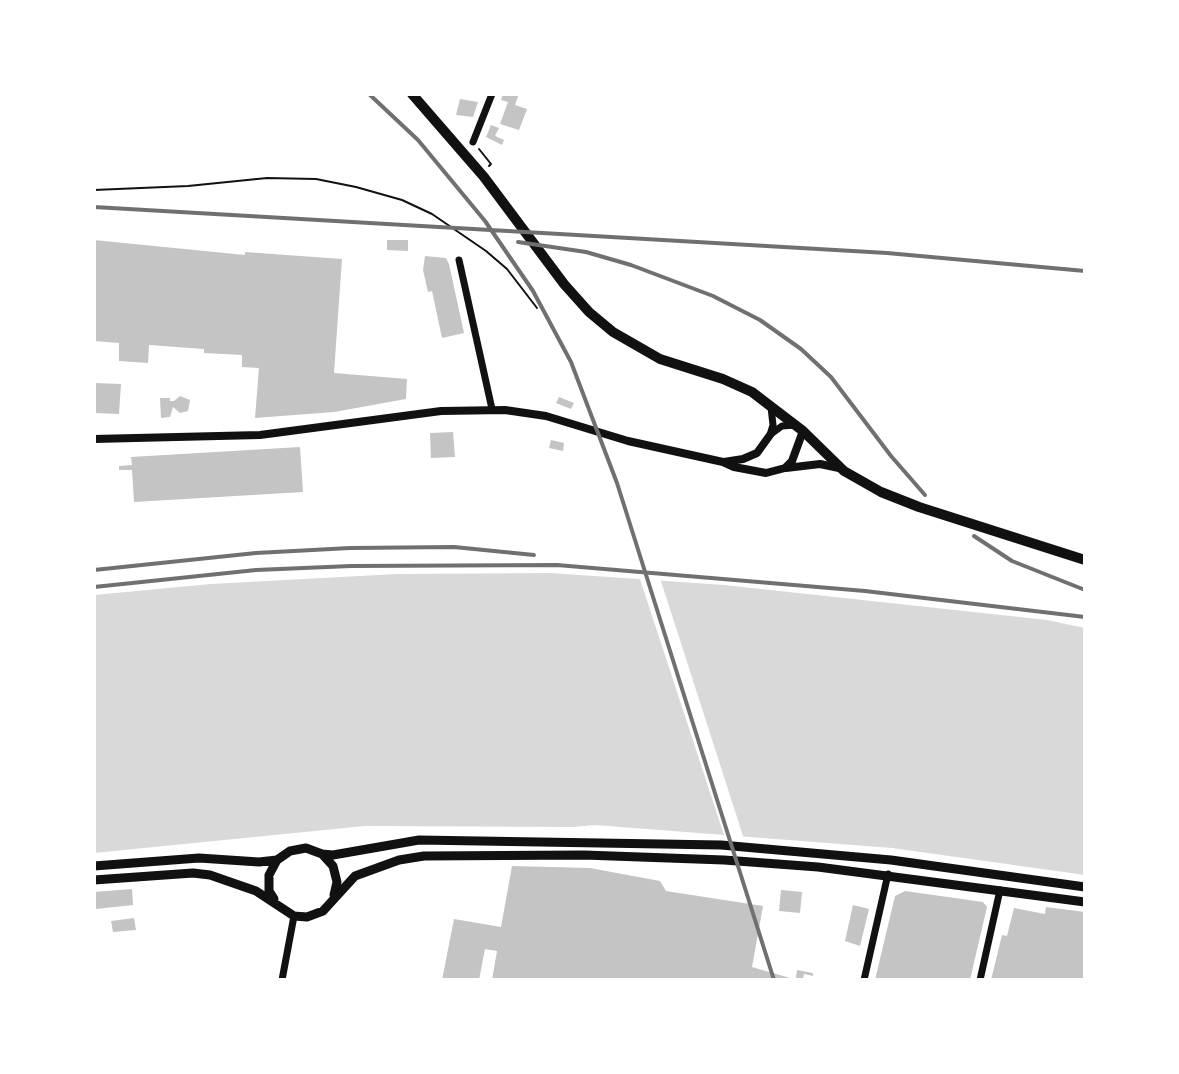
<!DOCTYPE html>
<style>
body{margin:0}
#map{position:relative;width:1179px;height:1074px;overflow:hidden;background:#fff;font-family:"Golos Text",sans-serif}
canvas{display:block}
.frame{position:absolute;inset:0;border:96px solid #fff;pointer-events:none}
</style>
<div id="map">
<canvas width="1179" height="1074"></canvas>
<div class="frame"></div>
</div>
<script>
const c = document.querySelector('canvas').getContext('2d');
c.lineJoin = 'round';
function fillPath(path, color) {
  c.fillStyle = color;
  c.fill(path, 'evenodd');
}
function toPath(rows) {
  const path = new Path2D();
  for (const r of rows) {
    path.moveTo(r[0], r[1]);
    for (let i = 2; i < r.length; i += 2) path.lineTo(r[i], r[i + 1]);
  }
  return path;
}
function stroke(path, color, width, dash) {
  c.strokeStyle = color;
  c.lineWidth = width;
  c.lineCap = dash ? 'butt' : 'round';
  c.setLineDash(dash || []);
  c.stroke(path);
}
const water = toPath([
 [551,573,724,585,1047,620,1085,628,1085,875,892,848,595,825,573,827,365,826,94,853,94,595,211,584,397,574]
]);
const pier = toPath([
 [639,576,660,578,744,839,725,838]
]);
const building = toPath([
 [503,94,519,94,515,105,527,109,519,130,500,124,508,102,501,100],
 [460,99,478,102,473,117,456,115],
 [491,125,499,128,495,136,504,140,502,145,486,137],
 [94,240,245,255,245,252,342,259,334,373,407,379,406,399,334,412,255,418,259,368,242,367,242,355,204,353,204,349,149,345,148,363,119,361,119,343,94,341],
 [387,240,408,240,408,251,387,250],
 [425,256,446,258,449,264,464,333,442,338,432,291,428,292,423,270],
 [94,383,121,384,119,414,94,413],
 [180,396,190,400,188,411,180,413,173,407,170,417,161,418,160,398,170,398,170,401,174,401],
 [559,397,574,403,571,409,556,403],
 [453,432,455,457,431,458,430,433],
 [551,440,564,443,563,451,549,448],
 [300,447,303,492,134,502,132,470,119,470,119,466,132,465,131,457],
 [512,866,590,868,660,881,666,891,763,906,752,967,797,980,492,980,497,951,485,949,479,980,442,980,454,919,501,927],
 [132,889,133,905,96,909,94,892],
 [781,890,802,892,800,913,779,911],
 [905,891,983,902,987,907,970,980,875,980,895,896],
 [853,905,869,909,860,946,845,941],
 [1046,907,1085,912,1085,980,991,980,1002,935,1007,936,1014,908,1045,914],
 [134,918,136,930,113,932,111,921],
 [797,970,813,973,813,976,804,974,803,979,796,978]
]);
const path = toPath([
 [479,149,491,164,489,166],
 [94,190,188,186,267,178,316,179,356,187,402,200,432,214,486,251,507,269,537,308]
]);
const minor = toPath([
 [473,142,492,94],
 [459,260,492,409],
 [771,434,782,426,796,425],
 [770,435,773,425,771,407],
 [282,980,294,916],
 [864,980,888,874],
 [980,980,1000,890]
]);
const tertiary = toPath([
 [94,439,260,435,441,411,505,410,546,416,628,441,723,462,734,467,766,473,785,468,792,461,803,431],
 [724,462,743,459,757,453,770,435],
 [786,468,820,464,839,468]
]);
const secondary = toPath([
 [322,854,333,855,419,840,721,845,891,860,1085,887],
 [94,866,199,858,259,862,277,860],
 [94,880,193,873,210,875,256,891,294,916,307,917,323,911,355,876,399,860,424,856,584,855,724,860,818,867,1085,902],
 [274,899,269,891,269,875,277,860,290,851,306,848,322,854,333,866,337,882,334,895]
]);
const primary = toPath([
 [412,94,484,177,564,284,589,312,613,332,660,359,723,379,752,392,803,431,844,471,881,492,919,507,1085,560]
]);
const rail = toPath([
 [369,94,418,140,485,221,533,291,571,362,617,483,774,980],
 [94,207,887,253,1085,271],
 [518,242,586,252,631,265,713,296,760,320,801,349,831,377,891,456,925,495],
 [974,536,1012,561,1085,590],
 [94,570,256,553,350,548,454,547,534,555],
 [94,587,256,570,351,566,557,565,865,591,1085,617]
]);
fillPath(water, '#d9d9d9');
fillPath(pier, '#fff');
fillPath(building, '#c4c4c4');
stroke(path, '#111', 2);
stroke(minor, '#111', 7);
stroke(tertiary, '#111', 8);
stroke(secondary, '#111', 9);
stroke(primary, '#111', 10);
stroke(rail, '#707070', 4);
</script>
